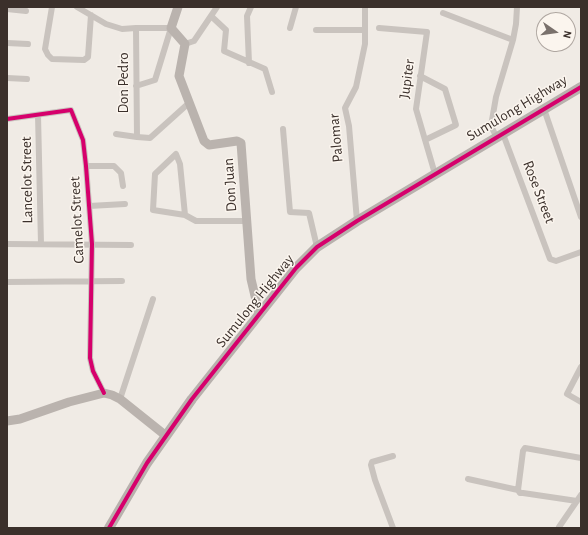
<!DOCTYPE html>
<style>
body{margin:0}
#map{position:relative;width:588px;height:535px;overflow:hidden;background:#f0ebe5;font-family:"Alegreya Sans",sans-serif}
canvas{display:block}
.frame{position:absolute;inset:0;border:8px solid #3b302b;pointer-events:none}
.north{position:absolute;left:536px;top:12px;width:40px;height:40px;box-sizing:border-box;background:#fbf5ee;border:1px solid #aea6a0;border-radius:50%;rotate:103deg;font-size:11px;font-weight:700;line-height:16px;text-align:center;color:#3b302b}
.north::after{content:'';display:block;margin:auto;width:14px;height:18px;background:#7a716c;clip-path:polygon(50% 0,100% 100%,50% 72%,0 100%)}
</style>
<div id="map">
<canvas width="588" height="535"></canvas>
<div class="frame"></div>
<div class="north">N</div>
</div>
<script>
const c = document.querySelector('canvas').getContext('2d');
c.lineJoin = 'round';
function toPath(rows) {
  const path = new Path2D();
  for (const r of rows) {
    path.moveTo(r[0], r[1]);
    for (let i = 2; i < r.length; i += 2) path.lineTo(r[i], r[i + 1]);
  }
  return path;
}
function stroke(path, color, width, dash) {
  c.strokeStyle = color;
  c.lineWidth = width;
  c.lineCap = dash ? 'butt' : 'round';
  c.setLineDash(dash || []);
  c.stroke(path);
}
function label(font, color, halo, rows, align = 'center') {
  c.font = font + ' "Alegreya Sans",sans-serif';
  c.lineWidth = 3;
  c.setLineDash([]);
  c.textBaseline = 'middle';
  c.strokeStyle = halo;
  c.fillStyle = color;
  for (const [text, x, y, turn = 0] of rows) {
    c.save();
    c.translate(x, y);
    c.rotate((+turn || 0) * Math.PI / 180);
    c.textAlign = isNaN(turn) ? turn : align;
    if (halo) c.strokeText(text, 0, 0);
    c.fillText(text, 0, 0);
    c.restore();
  }
}
const street = toPath([
 [52,7,45,49,48,55,52,59,84,60,88,57,91,15],
 [77,7,106,24,122,29,136,28,171,28,155,80,136,86],
 [7,9,26,11],
 [443,13,513,40],
 [211,16,226,30,224,51,265,69,272,92],
 [136,28,137,137],
 [290,28,296,7],
 [379,28,427,32,416,109,435,174],
 [316,30,364,30],
 [7,43,28,44],
 [185,44,194,41,217,7],
 [249,63,247,16,251,7],
 [420,76,445,89,456,125,425,140],
 [7,78,27,79],
 [544,109,581,217],
 [38,115,41,244],
 [7,119,71,110,83,140,86,166,92,244,90,358,93,371,104,393],
 [283,129,290,212,309,213,317,247],
 [116,134,137,137,150,138,190,102],
 [503,134,550,259,556,261,581,252],
 [497,138,491,126,496,97,513,40,516,24,517,7],
 [86,166,114,166,121,173,123,186],
 [89,206,125,204],
 [185,215,153,210,155,174,176,154,180,164,185,215,196,221,246,221],
 [357,221,349,126,345,108,356,87,365,44,365,7],
 [7,244,131,245],
 [7,282,122,281],
 [581,367,567,394,581,402],
 [120,399,153,299],
 [393,456,372,462,371,465,375,480,393,528],
 [468,479,518,490],
 [577,501,523,493,520,493,518,490,523,451,525,448,581,458],
 [559,527,581,495]
]);
const secondary = toPath([
 [178,7,171,28,185,44,179,76,204,141,209,145,237,141,241,143,251,279,259,313],
 [7,421,20,419,69,402,104,393,112,395,120,399,165,435]
]);
const primary = toPath([
 [109,528,147,463,192,399,296,268,317,247,357,221,581,87]
]);
const cycleway = toPath([
 [7,119,71,110,83,140,86,166,92,244,90,358,93,371,104,393],
 [109,528,147,463,192,399,296,268,317,247,357,221,581,87]
]);
const streetNames = [
 ["Jupiter",407,79,-82],
 ["Don Pedro",123,83,-90],
 ["Sumulong Highway",517,108,-31],
 ["Palomar",336,138,-95],
 ["Lancelot Street",27,180,-91],
 ["Don Juan",230,185,-94],
 ["Rose Street",539,192,69],
 ["Camelot Street",77,220,-93],
 ["Sumulong Highway",255,301,-51]
];
stroke(street, '#c9c3be', 6);
stroke(secondary, '#bab3ae', 9);
stroke(primary, '#b8b1ad', 10);
stroke(cycleway, '#d6006c', 4);
label('15px', '#3b302b', '#fbf5ee', streetNames);
</script>
